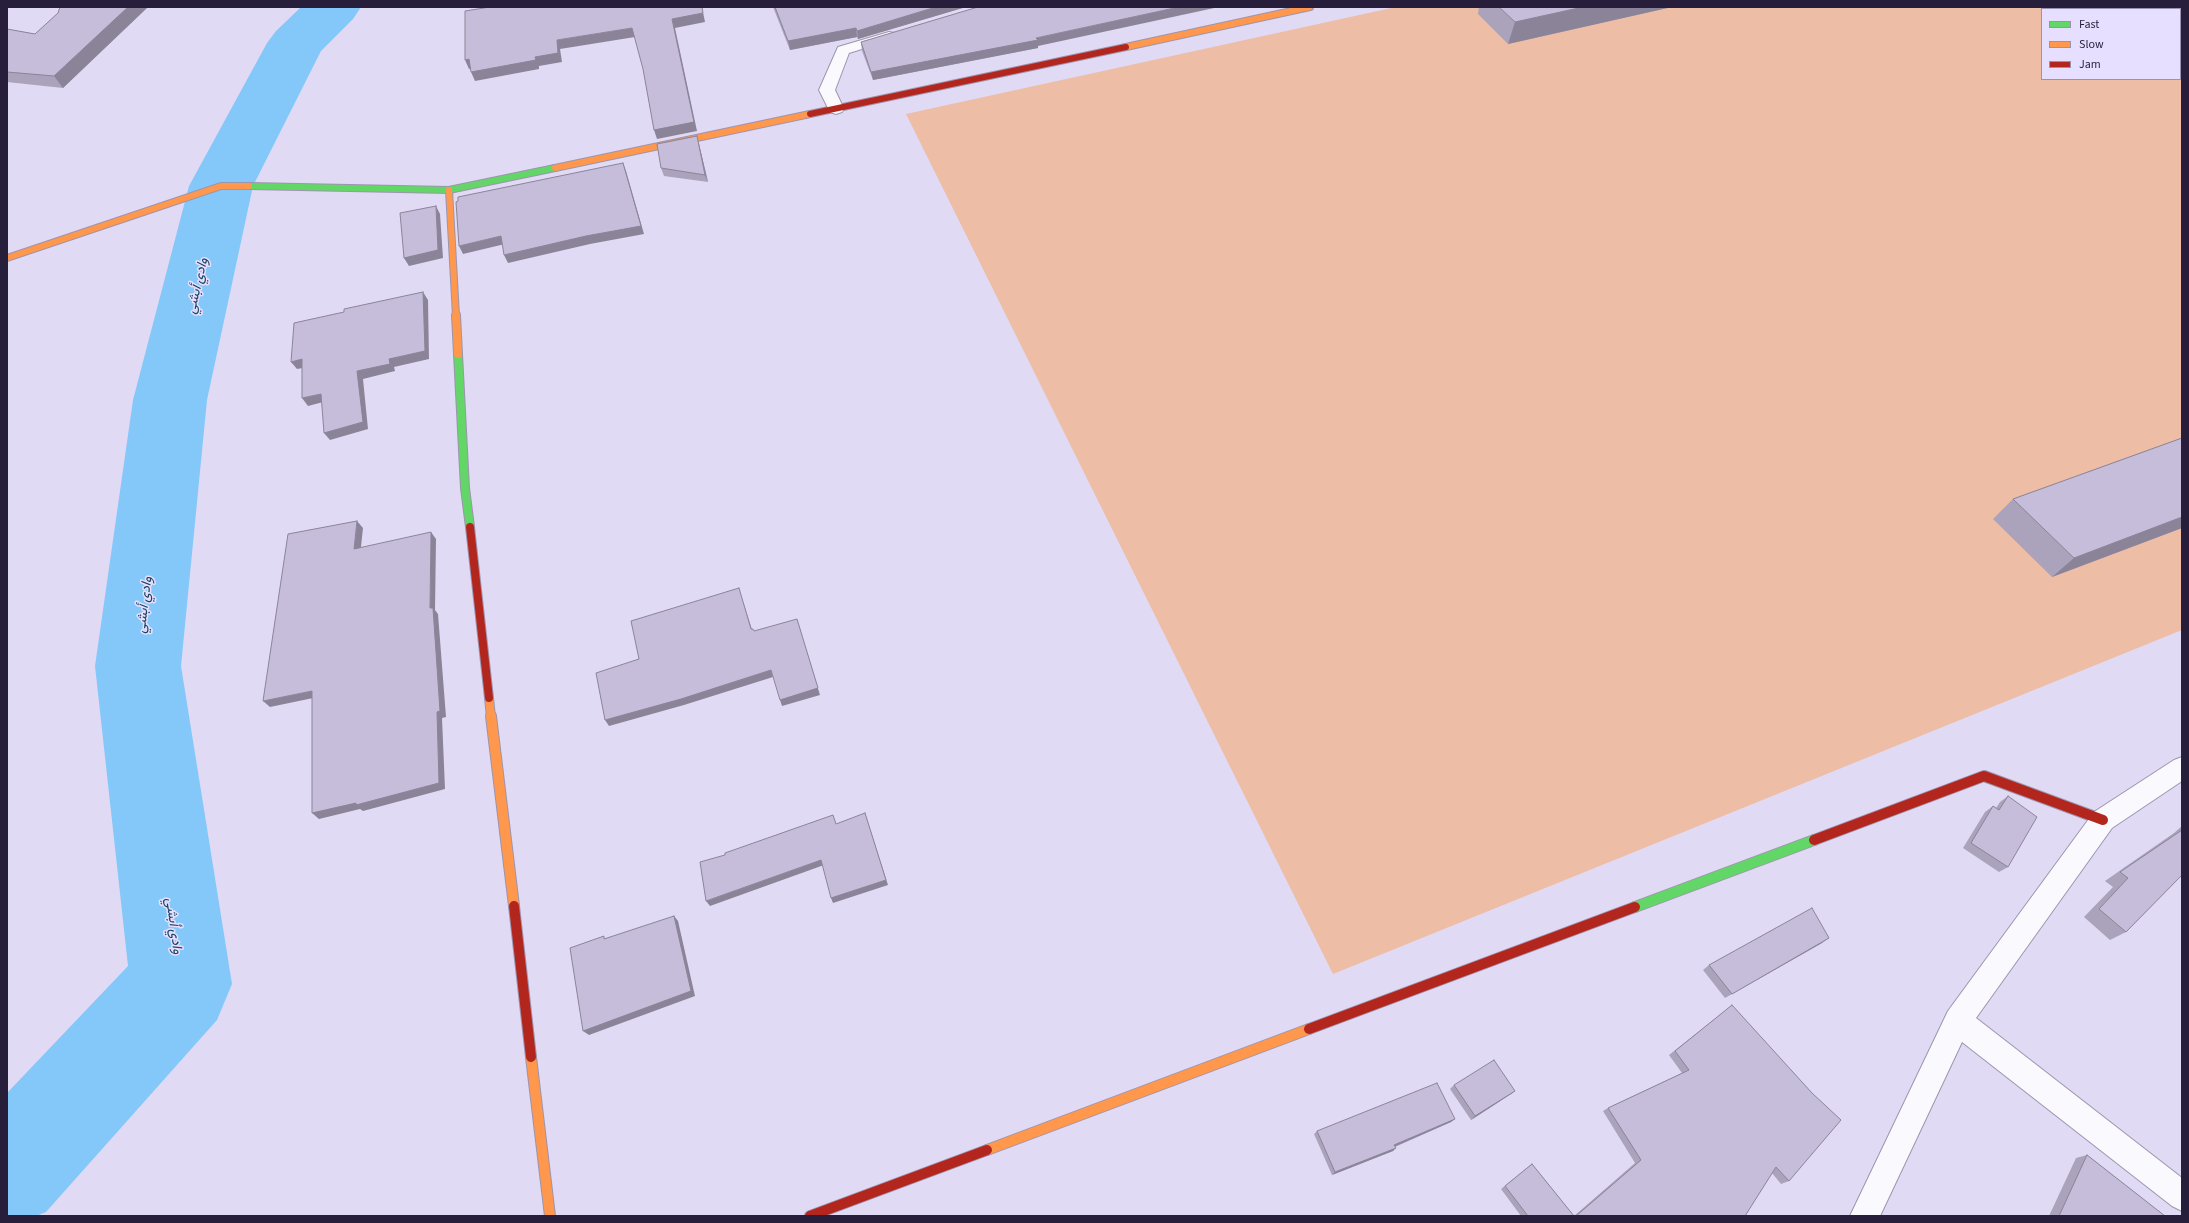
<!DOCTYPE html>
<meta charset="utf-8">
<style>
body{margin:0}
#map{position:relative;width:2189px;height:1223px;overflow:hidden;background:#e1daf4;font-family:"Source Sans 3",sans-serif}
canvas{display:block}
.frame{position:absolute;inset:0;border:8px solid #271e3b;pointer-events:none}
.legend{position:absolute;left:2041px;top:8px;width:140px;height:72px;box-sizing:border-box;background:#e7dfff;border:1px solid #9a92b1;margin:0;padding:5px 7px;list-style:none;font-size:12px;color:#271e3b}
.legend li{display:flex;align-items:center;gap:8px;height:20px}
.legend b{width:20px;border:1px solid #9a92b1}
</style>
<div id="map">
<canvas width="2189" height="1223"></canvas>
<div class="frame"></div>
<ul class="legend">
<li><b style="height:5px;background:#63d668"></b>Fast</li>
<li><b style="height:5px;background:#ff974d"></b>Slow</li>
<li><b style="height:5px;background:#b3261e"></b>Jam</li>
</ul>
</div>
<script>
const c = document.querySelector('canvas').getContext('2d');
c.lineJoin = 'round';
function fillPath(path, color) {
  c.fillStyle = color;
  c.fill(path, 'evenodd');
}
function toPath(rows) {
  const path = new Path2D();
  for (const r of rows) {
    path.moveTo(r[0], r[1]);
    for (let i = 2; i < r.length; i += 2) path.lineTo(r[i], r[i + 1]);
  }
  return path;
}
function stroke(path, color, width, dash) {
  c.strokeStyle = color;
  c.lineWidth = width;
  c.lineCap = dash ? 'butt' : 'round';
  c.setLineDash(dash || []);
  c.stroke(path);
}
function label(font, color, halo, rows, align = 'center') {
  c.font = font + ' "Source Sans 3",Vazirmatn,sans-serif';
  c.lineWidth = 3;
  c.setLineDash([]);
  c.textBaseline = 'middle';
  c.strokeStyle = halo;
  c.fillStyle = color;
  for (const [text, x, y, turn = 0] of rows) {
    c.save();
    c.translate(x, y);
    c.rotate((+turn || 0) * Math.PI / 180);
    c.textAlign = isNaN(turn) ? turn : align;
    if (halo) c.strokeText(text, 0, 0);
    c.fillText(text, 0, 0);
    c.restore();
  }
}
const green = toPath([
 [1396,7,2182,7,2182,630,1333,974,906,114],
 [2042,9,2180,9,2180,79,2042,79]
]);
const river = toPath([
 [301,7,361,7,353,19,321,51,253,186,207,400,181,666,232,984,217,1020,46,1212,36,1216,7,1216,7,1093,128,966,95,666,133,400,189,186,267,43,276,31,301,7]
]);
const street = toPath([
 [889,32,894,33,896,36,894,39,849,53,835,90,844,109,842,112,836,114,830,112,819,90,838,47,889,32],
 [2182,757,2182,781,2112,828,1976,1018,2182,1178,2182,1211,2172,1206,1962,1042,1880,1216,1850,1216,1948,1011,2094,812,2174,760,2182,757]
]);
const fastFar2 = toPath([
 [249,186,449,190,555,168]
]);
const fastFar1 = toPath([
 [458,354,465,488,470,527]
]);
const fast = toPath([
 [1635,907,1814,840]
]);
const slowFar2 = toPath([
 [1126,47,1310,7],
 [555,168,810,114],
 [449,190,456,316],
 [7,258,221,186,249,186]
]);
const slowFar1 = toPath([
 [456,315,458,354],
 [489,698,491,717]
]);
const slow = toPath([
 [491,716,514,906],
 [531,1057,550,1216],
 [987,1150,1309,1029]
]);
const jamFar2 = toPath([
 [810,114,1126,47]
]);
const jamFar1 = toPath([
 [470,527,489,698]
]);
const jam = toPath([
 [1814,840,1984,776,2103,820],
 [514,906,531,1057],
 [1309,1029,1635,907],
 [810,1216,987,1150]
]);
const wall = toPath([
 [60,7,148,7,63,88,7,82,7,29,35,34,58,13],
 [773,7,966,7,858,39,857,37,790,50],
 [1479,7,1672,7,1508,44,1478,14],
 [861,42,1038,46,1038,48,873,80,862,51],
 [697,136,699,144,708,182,664,176,661,168],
 [2182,438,2182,528,2052,577,1993,519,2013,499],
 [2008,796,2008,867,1999,872,1963,848,1985,812,1993,806,1996,808,2000,802],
 [2182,826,2182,875,2126,932,2110,940,2084,917,2113,887,2105,881,2174,833],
 [1822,943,1725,998,1703,970,1709,965],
 [1732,1005,1789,1181,1781,1184,1772,1173,1745,1216,1521,1216,1501,1189,1528,1167,1532,1164,1574,1216,1635,1163,1603,1111,1608,1108,1682,1073,1669,1055,1726,1010],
 [1454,1085,1515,1091,1511,1094,1471,1120,1450,1089],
 [1455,1119,1451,1122,1395,1147,1393,1151,1332,1175,1314,1134,1317,1131],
 [2087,1155,2165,1216,2049,1216,2076,1158]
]);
const shadedWall = toPath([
 [128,7,148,7,63,88,54,76],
 [702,7,705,22,675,28,697,131,657,139,654,130,672,19],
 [936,7,966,7,858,39,857,31],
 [1179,7,1219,7,1038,46,1038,48,873,80,871,72,1036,38],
 [1583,7,1672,7,1508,44,1515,22],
 [632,28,635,37,560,49,562,62,539,66,539,69,475,81,471,72,557,40],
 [856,28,857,37,790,50,788,41],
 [469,59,474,68,469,69,465,60],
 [697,136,699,144,708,182,705,175],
 [623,163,626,171,644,234,590,244,508,263,504,255],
 [436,206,440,214,443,258,409,266,404,258],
 [501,236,505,244,463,254,459,246],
 [423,292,428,300,429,359,394,367,395,371,363,379,368,429,330,440,324,433,357,371,389,359],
 [302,359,308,367,297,369,291,362],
 [321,394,327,401,308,406,302,398],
 [2182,517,2182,528,2052,577,2074,558],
 [357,521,363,528,360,556,354,549],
 [431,532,436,539,435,610,438,614,446,717,442,718,445,789,363,811,360,809,319,819,312,813,430,608],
 [739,588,741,595,754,636,751,629],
 [797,619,820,695,782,706,780,700],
 [771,670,773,677,684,705,609,726,605,720],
 [312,691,318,697,270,707,263,701],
 [865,813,888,885,833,903,831,898],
 [821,860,824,865,710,906,706,901],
 [674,916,678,921,695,996,589,1035,583,1031],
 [1829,938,1822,943,1725,998,1732,994],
 [1515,1091,1511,1094,1471,1120,1475,1116],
 [1455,1119,1451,1122,1391,1148,1394,1145],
 [1396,1148,1393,1151,1332,1175,1335,1172]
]);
const building = toPath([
 [60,7,128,7,54,76,7,72,7,29,35,34,58,13,60,7],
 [490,7,702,7,703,13,672,19,694,122,654,130,643,69,632,28,557,40,558,53,535,57,536,60,471,72,469,59,465,60,465,11,490,7],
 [775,7,936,7,857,31,856,28,788,41,775,7],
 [978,7,1179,7,1036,38,1038,40,871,72,861,42,978,7],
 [1499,7,1583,7,1515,22,1499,7],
 [697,136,705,175,661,168,657,144,697,136],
 [623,163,641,226,586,236,504,255,501,236,459,246,456,202,458,201,458,197,623,163],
 [436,206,438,250,404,258,400,213,436,206],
 [423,292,425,351,389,359,390,364,357,371,363,422,324,433,321,394,302,398,302,359,291,362,294,323,344,312,344,309,423,292],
 [2182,438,2182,517,2074,558,2013,499,2182,438],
 [357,521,354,549,431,532,430,608,433,608,440,711,437,712,439,783,356,805,356,803,312,813,312,691,263,701,288,534,357,521],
 [739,588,751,629,753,629,754,631,797,619,818,688,780,700,771,670,681,699,605,720,596,673,639,659,631,621,739,588],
 [2008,796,2037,817,2008,867,1971,843,1993,806,1999,810,2008,796],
 [865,813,886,880,831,898,821,860,706,901,700,862,725,855,725,853,833,815,836,824,865,813],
 [2182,830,2182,875,2126,932,2099,909,2128,878,2120,872,2182,830],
 [1812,908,1829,938,1732,994,1709,965,1812,908],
 [674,916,691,991,583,1031,570,948,604,936,604,939,674,916],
 [1732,1005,1812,1093,1841,1120,1789,1181,1776,1167,1745,1216,1576,1216,1641,1160,1608,1108,1689,1070,1675,1051,1732,1005],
 [1494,1060,1515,1091,1475,1116,1454,1085,1494,1060],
 [1437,1083,1455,1119,1394,1145,1396,1148,1335,1172,1317,1131,1437,1083],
 [2087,1155,2165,1216,2059,1216,2087,1155],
 [1532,1164,1574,1216,1528,1216,1505,1186,1532,1164]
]);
const waterNames = [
 ["وادي أبشي",198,286,-77],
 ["وادي أبشي",145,605,-83],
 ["وادي أبشي",173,926,82]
];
fillPath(green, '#edbda6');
fillPath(river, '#84c8fa');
stroke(street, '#9d95ae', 2);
stroke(fastFar2, '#9d95ae', 8);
stroke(fastFar1, '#9d95ae', 10);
stroke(fast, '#9d95ae', 12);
stroke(slowFar2, '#9d95ae', 8);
stroke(slowFar1, '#9d95ae', 10);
stroke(slow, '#9d95ae', 12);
stroke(jamFar2, '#9d95ae', 8);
stroke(jamFar1, '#9d95ae', 10);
stroke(jam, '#9d95ae', 12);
fillPath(street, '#faf9fd');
stroke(fastFar2, '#63d668', 6);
stroke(fastFar1, '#63d668', 8);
stroke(fast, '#63d668', 10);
stroke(slowFar2, '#ff974d', 6);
stroke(slowFar1, '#ff974d', 8);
stroke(slow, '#ff974d', 10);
stroke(jamFar2, '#b3261e', 6);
stroke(jamFar1, '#b3261e', 8);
stroke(jam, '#b3261e', 10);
fillPath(wall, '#aaa3bb');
fillPath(shadedWall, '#8b8499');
fillPath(building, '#c6bdda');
stroke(building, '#8b8499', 1);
label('italic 14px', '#1b445d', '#e7dfff', waterNames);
</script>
